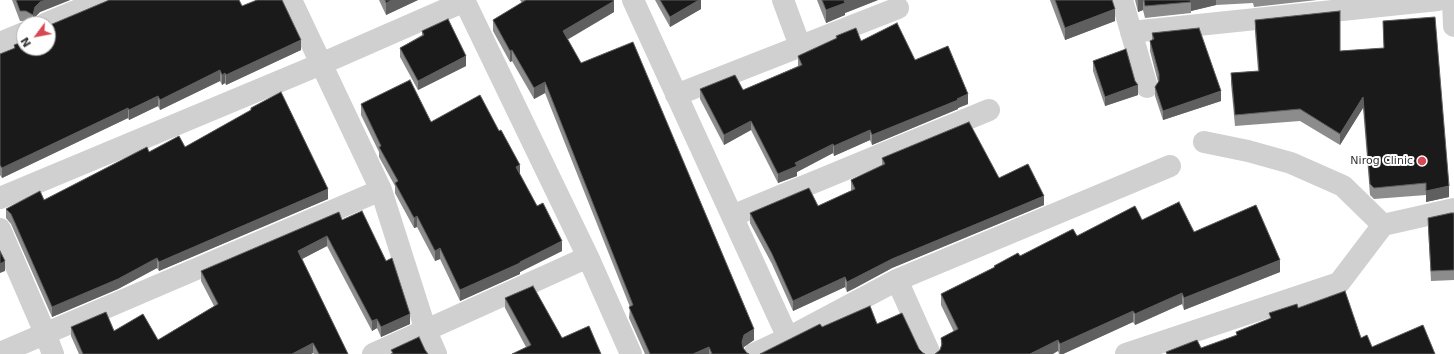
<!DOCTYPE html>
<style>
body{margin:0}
#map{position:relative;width:1454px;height:354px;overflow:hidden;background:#fff;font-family:"DejaVu Sans",sans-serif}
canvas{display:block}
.north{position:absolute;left:16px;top:16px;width:40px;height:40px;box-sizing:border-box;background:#fff;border:1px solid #adadad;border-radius:50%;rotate:238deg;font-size:11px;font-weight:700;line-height:16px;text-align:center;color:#333}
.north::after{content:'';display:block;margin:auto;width:14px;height:18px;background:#d64954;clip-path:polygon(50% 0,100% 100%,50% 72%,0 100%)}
</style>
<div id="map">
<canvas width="1454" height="354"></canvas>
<div class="north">N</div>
</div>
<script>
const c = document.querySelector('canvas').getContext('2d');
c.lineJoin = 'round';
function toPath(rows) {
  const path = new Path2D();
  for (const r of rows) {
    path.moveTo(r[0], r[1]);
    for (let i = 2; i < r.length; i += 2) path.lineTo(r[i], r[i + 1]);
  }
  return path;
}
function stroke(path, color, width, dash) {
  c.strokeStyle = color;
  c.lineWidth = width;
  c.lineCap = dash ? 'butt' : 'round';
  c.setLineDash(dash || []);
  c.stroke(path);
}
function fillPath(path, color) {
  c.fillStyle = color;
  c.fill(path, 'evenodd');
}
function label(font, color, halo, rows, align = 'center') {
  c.font = font + ' "DejaVu Sans",sans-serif';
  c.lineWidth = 4;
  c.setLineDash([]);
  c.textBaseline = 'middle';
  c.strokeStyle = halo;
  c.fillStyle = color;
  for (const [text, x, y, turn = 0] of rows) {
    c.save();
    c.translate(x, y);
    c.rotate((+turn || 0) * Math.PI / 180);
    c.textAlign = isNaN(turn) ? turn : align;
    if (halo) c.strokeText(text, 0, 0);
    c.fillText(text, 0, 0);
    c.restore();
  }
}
const minor = toPath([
 [291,0,381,190,426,331,436,354],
 [464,0,588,257,631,354],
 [633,0,788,338],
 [783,0,800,46],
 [1122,0,1147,87],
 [1453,0,1454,26],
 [45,24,102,0],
 [1131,32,1438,0],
 [0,43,24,33],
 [676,95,898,8],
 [1204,142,1248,151,1291,163,1343,186,1383,225],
 [0,198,321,64,465,1],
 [732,216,989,110],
 [0,229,45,333,53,354],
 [897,280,930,354],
 [0,353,381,190],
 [373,354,588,257],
 [754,354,788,338,897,280,1170,166],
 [1126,354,1339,283,1383,225,1454,209]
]);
const wall = toPath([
 [12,0,70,0,40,12,35,17,33,24,32,24,26,21,20,21],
 [379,0,418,0,386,15],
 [520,0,613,0,614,12,567,40,581,63,754,340,744,347,743,349,747,353,749,354,645,354,629,318,630,307,545,93,534,99,512,61,510,62,493,31,493,20,522,3],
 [655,0,701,0,701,9,670,27],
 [817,0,878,0,845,13,845,15,826,23],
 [1050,0,1112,0,1115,21,1065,40],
 [1135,0,1317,0,1254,7,1253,3,1216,5,1191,11,1191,13,1145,18,1143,10,1138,12],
 [107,1,242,6,301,50,226,85,225,83,222,85,220,81,160,110,158,106,129,120,128,118,2,178,0,175,0,54,14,49,14,45,24,48,50,25],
 [1255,20,1340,51,1384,48,1383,21,1449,197,1426,202,1426,195,1374,199,1370,195,1363,108,1340,145,1300,121,1235,126,1231,84,1231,73,1258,71,1255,32],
 [422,31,466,66,418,90,400,57,400,48,422,35],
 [1152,33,1221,101,1163,120,1155,96,1155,87,1158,82,1150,51,1150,41,1152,40],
 [836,36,861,41,915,60,968,104,958,108,958,109,872,145,870,140,834,156,833,153,797,172,797,176,778,183,751,130,724,145,700,99,700,89,743,90,798,66,798,56,836,39],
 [1093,61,1138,95,1105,106,1093,71],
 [361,104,431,122,520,175,562,251,520,272,520,274,460,301,440,259,435,261,417,227,414,228,396,195,395,193,395,186,379,157,379,152,361,115],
 [251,108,328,199,159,271,157,268,118,289,52,317,11,224,6,218,6,209,44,200,149,152,185,147,251,110],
 [882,158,999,178,1044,205,892,268,855,288,847,292,845,287,793,311,772,264,750,223,750,213,818,206,851,191,851,180,882,165],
 [1454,213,1454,280,1431,281,1428,228,1428,218],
 [342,220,410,324,381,337,377,328,372,331,327,246,302,259,348,354,314,354,313,353,311,354,79,354,71,336,71,327,114,331,158,340,214,306,201,281,201,271],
 [1142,220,1194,232,1280,272,1184,310,1182,304,1135,325,1133,322,1063,354,1059,354,1058,351,940,350,941,346,941,338,954,332,941,305,941,294,994,268,994,266,1020,256,1077,236],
 [505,298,562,338,526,347,505,308]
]);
const shadedWall = toPath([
 [46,0,70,0,40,12,35,17,33,24,33,15,35,7,40,2],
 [392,0,418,0,386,15,386,3],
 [699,0,701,0,701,9,670,27,670,17],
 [846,0,878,0,845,13,845,15,826,23,826,10],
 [1138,0,1143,0,1143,10,1138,12],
 [1190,0,1216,0,1216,5,1191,11,1191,2],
 [614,1,614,12,563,42,563,31],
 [1115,9,1115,21,1065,40,1065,28],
 [301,40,301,50,226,85,226,75],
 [512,50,512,61,510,62,510,51],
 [466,56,466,66,418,90,418,81],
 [220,70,220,81,160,110,160,100],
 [225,73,225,83,222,85,222,75],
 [545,82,545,93,534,99,534,88],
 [1138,85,1138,95,1105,106,1105,97],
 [1221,91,1221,101,1163,120,1163,111],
 [968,94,968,104,958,108,958,109,872,145,872,135],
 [158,96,158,106,129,120,129,110],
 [1363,97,1363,108,1340,145,1340,134],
 [128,108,128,118,2,178,2,168],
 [751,121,751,130,724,145,724,135],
 [870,130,870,140,834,156,834,146],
 [833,144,833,153,797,172,797,176,778,183,778,174,795,163],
 [520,165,520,175,516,167],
 [1449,186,1449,197,1426,202,1426,191],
 [328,189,328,199,159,271,159,262],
 [1044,196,1044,205,892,268,855,288,847,292,847,282,892,259],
 [417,216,417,227,414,228,414,218],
 [327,236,327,246,298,261,298,251],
 [562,241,562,251,520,272,520,274,460,301,460,290],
 [440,248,440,259,435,261,435,251],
 [157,258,157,268,118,289,52,317,52,307],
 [1280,260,1280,272,1184,310,1184,298],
 [5,261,5,271,0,273,0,264],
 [845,277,845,287,793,311,793,301],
 [1182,293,1182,304,1135,325,1135,314],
 [1133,311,1133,322,1063,354,1060,354,1060,344],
 [410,314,410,324,381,337,381,327],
 [377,319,377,328,372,331,372,321],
 [754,329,754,340,744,347,742,353,742,342,744,335],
 [1058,340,1058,351,1053,354,1030,354],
 [313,343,313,353,311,354,292,354],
 [709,347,709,354,693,354]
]);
const building = toPath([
 [16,0,46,0,40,2,35,7,33,15,26,11,20,11,16,0],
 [109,0,239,0,242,6,257,0,282,0,301,40,226,75,225,73,222,75,220,70,160,100,158,96,129,110,128,108,2,168,0,165,0,54,15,48,14,45,24,41,24,48,48,48,48,26,50,25,107,1,109,0],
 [385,0,392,0,386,3,385,0],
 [526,0,613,0,614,1,563,31,581,63,633,42,754,329,744,335,742,342,743,348,747,353,749,354,712,354,709,347,693,354,650,354,629,307,633,305,545,82,534,88,512,50,510,51,493,20,526,0],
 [660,0,699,0,670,17,660,0],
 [822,0,846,0,844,1,845,3,826,10,822,0],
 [1055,0,1112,0,1115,9,1065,28,1055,0],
 [1144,0,1190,0,1191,2,1145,6,1144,0],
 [1340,11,1340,51,1384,48,1383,21,1435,17,1449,186,1426,191,1426,183,1374,188,1370,184,1363,97,1340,134,1300,109,1235,115,1231,73,1259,71,1255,20,1340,11],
 [448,19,466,56,418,81,400,48,424,35,422,31,448,19],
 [897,23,915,60,948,46,968,94,957,99,958,100,872,135,870,130,834,146,833,144,795,163,797,166,778,174,751,121,724,135,700,89,735,75,743,90,802,65,798,56,837,38,836,36,856,28,861,41,897,23],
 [1199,28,1221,91,1163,111,1155,87,1159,81,1159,74,1150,41,1154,39,1152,33,1199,28],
 [1126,49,1135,81,1138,85,1105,97,1093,61,1126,49],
 [410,80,431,122,480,95,499,131,501,130,520,165,516,167,537,206,543,203,562,241,520,262,520,263,460,290,440,248,435,251,417,216,414,218,396,185,395,183,398,181,379,147,381,146,361,104,410,80],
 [281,92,328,189,159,262,157,258,118,279,52,307,11,214,6,209,40,191,44,200,147,147,149,152,179,136,185,147,251,110,251,108,281,92],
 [969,122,999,178,1028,164,1044,196,892,259,855,278,847,282,845,277,793,301,772,254,750,213,809,188,818,206,855,189,851,180,885,164,882,158,969,122],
 [1179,202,1194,232,1256,205,1280,260,1184,298,1182,293,1135,314,1133,311,1060,344,1058,340,1030,354,935,354,940,350,942,344,941,338,958,329,941,294,995,267,994,266,1018,253,1020,256,1073,229,1077,236,1135,206,1142,220,1179,202],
 [362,211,386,261,392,258,410,314,381,327,377,319,372,321,327,236,298,251,348,354,319,354,313,343,292,354,83,354,71,327,106,312,114,331,143,314,158,340,218,304,201,271,339,212,342,220,362,211],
 [1451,213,1454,213,1454,270,1431,271,1428,218,1451,213],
 [0,251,5,261,0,264,0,251],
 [533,286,562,338,589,326,601,354,512,354,531,345,505,298,533,286],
 [1345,291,1361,338,1367,335,1372,347,1423,325,1435,354,1167,354,1166,352,1197,340,1201,348,1237,335,1236,332,1271,318,1269,313,1297,304,1298,308,1345,291],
 [870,306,877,324,902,313,919,349,923,353,925,354,760,354,820,324,822,327,870,306],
 [419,337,425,350,428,354,391,354,393,353,391,350,419,337]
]);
const markers = [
 [1422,161,5,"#d64954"]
];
const poiNames = [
 ["Nirog Clinic",1413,161]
];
stroke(minor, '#d0d0d0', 22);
fillPath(wall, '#8c8c8c');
fillPath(shadedWall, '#5f5f5f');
fillPath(building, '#1a1a1a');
stroke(building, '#5f5f5f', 1);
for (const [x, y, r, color] of markers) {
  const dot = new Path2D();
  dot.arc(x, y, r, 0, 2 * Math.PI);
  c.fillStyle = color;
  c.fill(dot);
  stroke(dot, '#fff', 1.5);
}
label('11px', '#333', '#fff', poiNames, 'right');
</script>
